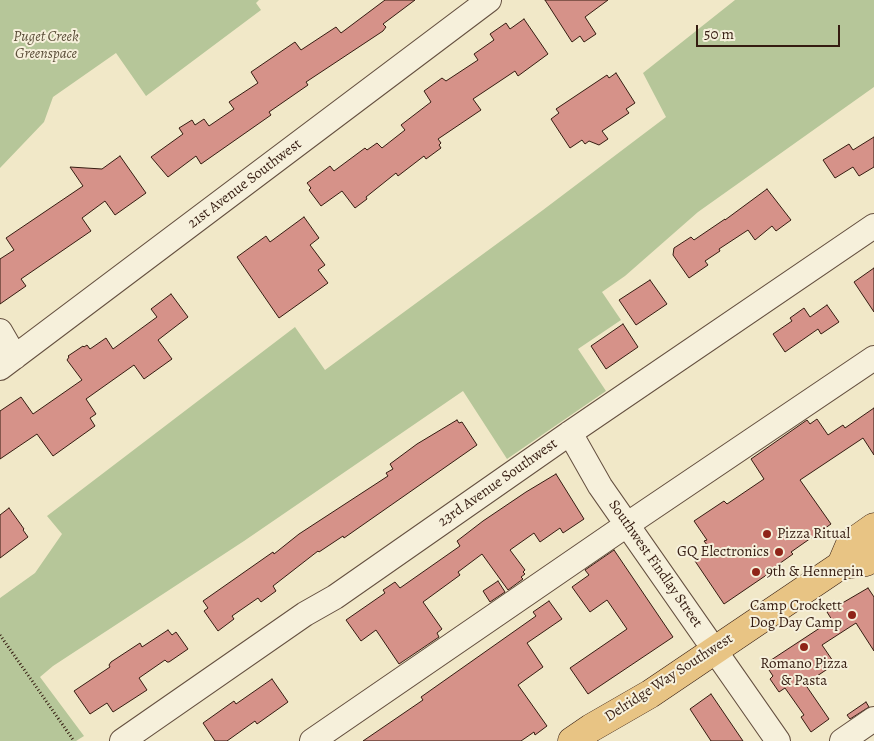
<!DOCTYPE html>
<style>
body{margin:0}
#map{position:relative;width:874px;height:741px;overflow:hidden;background:#f1e8c8;font-family:Alegreya,serif}
canvas{display:block}
.scale{position:absolute;left:696px;top:25px;width:144px;height:22px;box-sizing:border-box;border:2px solid #351c11;border-top:0;padding-left:6px;font-size:15px;line-height:18px;white-space:nowrap;color:#351c11;-webkit-text-stroke:4px #f6f0db;paint-order:stroke}
</style>
<div id="map">
<canvas width="874" height="741"></canvas>
<div class="scale">50 m</div>
</div>
<script>
const c = document.querySelector('canvas').getContext('2d');
c.lineJoin = 'round';
function fillPath(path, color) {
  c.fillStyle = color;
  c.fill(path, 'evenodd');
}
function toPath(rows) {
  const path = new Path2D();
  for (const r of rows) {
    path.moveTo(r[0], r[1]);
    for (let i = 2; i < r.length; i += 2) path.lineTo(r[i], r[i + 1]);
  }
  return path;
}
function stroke(path, color, width, dash) {
  c.strokeStyle = color;
  c.lineWidth = width;
  c.lineCap = dash ? 'butt' : 'round';
  c.setLineDash(dash || []);
  c.stroke(path);
}
function label(font, color, halo, rows, align = 'center') {
  c.font = font + ' Alegreya,serif';
  c.lineWidth = 4;
  c.setLineDash([]);
  c.textBaseline = 'middle';
  c.strokeStyle = halo;
  c.fillStyle = color;
  for (const [text, x, y, turn = 0] of rows) {
    c.save();
    c.translate(x, y);
    c.rotate((+turn || 0) * Math.PI / 180);
    c.textAlign = isNaN(turn) ? turn : align;
    if (halo) c.strokeText(text, 0, 0);
    c.fillText(text, 0, 0);
    c.restore();
  }
}
const green = toPath([
 [0,0,259,0,256,3,261,10,146,96,116,53,53,97,44,122,0,168],
 [735,0,874,0,874,87,698,212,625,276,602,292,621,320,578,349,606,391,507,459,463,391,244,541,53,666,40,677,84,736,76,741,0,741,0,598,35,573,62,534,47,516,295,327,325,370,543,210,666,117,643,73]
]);
const building = toPath([
 [385,0,415,0,383,24,386,27,383,31,306,82,308,85,269,112,271,115,201,164,196,156,168,177,151,157,183,134,179,128,192,120,195,125,204,119,209,126,234,109,229,102,258,83,251,72,295,42,301,50,336,27,341,33,385,0],
 [545,0,608,0,585,17,596,34,584,42,580,36,572,42,545,0],
 [524,19,548,54,518,76,515,71,473,99,481,110,438,139,441,143,439,145,441,148,426,159,424,156,398,176,396,173,366,197,367,199,355,208,342,191,321,206,309,190,311,188,307,183,330,166,334,171,365,148,367,150,377,143,382,148,405,130,401,125,431,102,424,91,442,78,446,81,478,60,474,54,494,40,490,34,506,23,510,29,524,19],
 [616,73,635,103,626,109,629,113,602,131,608,139,599,145,589,141,585,144,582,140,570,148,551,119,559,113,556,109,607,75,609,78,616,73],
 [874,137,874,167,859,176,853,167,835,178,823,160,849,144,853,150,874,137],
 [120,156,146,193,115,215,105,201,82,218,91,231,21,279,26,286,0,304,0,259,14,250,6,238,83,186,70,167,102,169,120,156],
 [767,189,791,220,776,231,772,226,755,240,748,230,719,249,720,251,705,261,708,265,689,278,673,255,674,248,691,237,694,240,725,219,725,220,767,189],
 [304,217,319,238,310,245,325,265,318,270,328,283,279,318,237,257,266,236,270,242,304,217],
 [874,268,874,312,854,282,874,268],
 [650,280,667,304,636,325,619,300,650,280],
 [171,294,188,317,158,340,172,359,144,379,134,365,86,399,96,414,90,418,95,426,53,456,37,434,0,459,0,411,21,397,33,414,82,380,67,360,69,357,68,356,83,346,84,347,87,345,90,349,106,338,113,349,157,317,151,309,171,294],
 [827,305,839,322,821,334,818,329,785,352,773,334,792,321,790,318,804,308,810,317,827,305],
 [623,324,638,347,606,369,591,346,623,324],
 [874,408,874,455,863,438,800,480,831,524,791,552,793,554,769,571,768,574,724,604,695,561,711,550,704,541,707,540,694,521,724,501,727,504,764,479,751,459,807,420,810,424,817,419,828,435,843,425,845,428,874,408],
 [457,420,459,423,462,422,477,445,344,538,343,536,319,552,318,551,273,586,276,591,261,602,258,598,232,616,234,619,218,631,204,611,208,608,203,601,273,552,274,554,299,534,388,476,386,473,393,469,390,464,417,444,457,420],
 [556,474,584,519,563,533,560,528,540,542,534,533,510,550,525,570,523,572,525,574,521,577,523,579,508,590,482,554,458,572,460,575,423,602,442,629,437,633,439,637,399,664,376,630,361,641,346,620,385,593,383,590,395,582,400,588,460,546,457,541,483,521,526,492,556,474],
 [9,508,24,529,23,530,28,537,0,558,0,515,9,508],
 [614,550,673,637,588,694,570,668,627,629,607,600,590,612,572,587,589,575,585,570,614,550],
 [498,581,505,592,490,602,483,591,498,581],
 [868,588,874,597,874,651,856,623,822,645,835,664,805,684,829,719,811,732,801,717,804,715,785,688,779,692,770,679,773,676,765,664,832,620,827,612,868,588],
 [549,601,562,619,527,643,543,667,518,685,547,726,535,735,534,732,521,741,363,741,423,700,421,697,536,616,533,612,549,601],
 [168,630,172,635,176,632,188,649,169,662,167,662,165,660,139,678,147,690,113,712,107,703,90,714,74,691,110,667,109,665,111,662,140,643,142,647,168,630],
 [272,679,288,702,257,724,255,721,227,741,215,741,203,723,234,701,236,704,272,679],
 [711,694,743,741,711,741,690,709,711,694],
 [866,702,869,707,850,719,847,715,866,702]
]);
const path = toPath([
 [0,635,74,741]
]);
const minor = toPath([
 [0,331,15,357],
 [0,368,489,0],
 [570,433,600,486,778,741],
 [122,741,305,614,335,597,570,433,874,226],
 [312,741,628,524,874,358],
 [842,741,874,719]
]);
const major = toPath([
 [841,565,850,544,874,527],
 [572,741,591,728,650,694,841,565,866,562,874,556]
]);
const markers = [
 [767,534,5,"#8f2418"],
 [779,552,5,"#8f2418"],
 [756,572,5,"#8f2418"],
 [852,615,5,"#8f2418"],
 [804,647,5,"#8f2418"]
];
const parkNames = [
 ["Puget Creek",46,37],
 ["Greenspace",46,54]
];
const streetNames = [
 ["21st Avenue Southwest",245,184,-37],
 ["23rd Avenue Southwest",498,483,-35],
 ["Southwest Findlay Street",655,564,55],
 ["Delridge Way Southwest",669,678,-33]
];
const poiNames = [
 ["Pizza Ritual",777,534],
 ["GQ Electronics",769,552,"right"],
 ["9th & Hennepin",766,572],
 ["Camp Crockett",842,606,"right"],
 ["Dog Day Camp",842,623,"right"],
 ["Romano Pizza",804,664,"center"],
 ["& Pasta",804,681,"center"]
];
fillPath(green, '#b6c699');
fillPath(building, '#d69289');
stroke(building, '#351c11', 1);
stroke(minor, '#644f3f', 26);
stroke(major, '#351c11', 29);
stroke(path, '#351c11', 3, [1, 2.5]);
stroke(minor, '#f6f0db', 24);
stroke(major, '#e8c484', 28);
for (const [x, y, r, color] of markers) {
  const dot = new Path2D();
  dot.arc(x, y, r, 0, 2 * Math.PI);
  c.fillStyle = color;
  c.fill(dot);
  stroke(dot, '#f6f0db', 2);
}
label('italic 15px', '#5c4f3a', '#f6f0db', parkNames);
label('15px', '#351c11', '#f6f0db', streetNames);
label('15px', '#351c11', '#f6f0db', poiNames, 'left');
</script>
